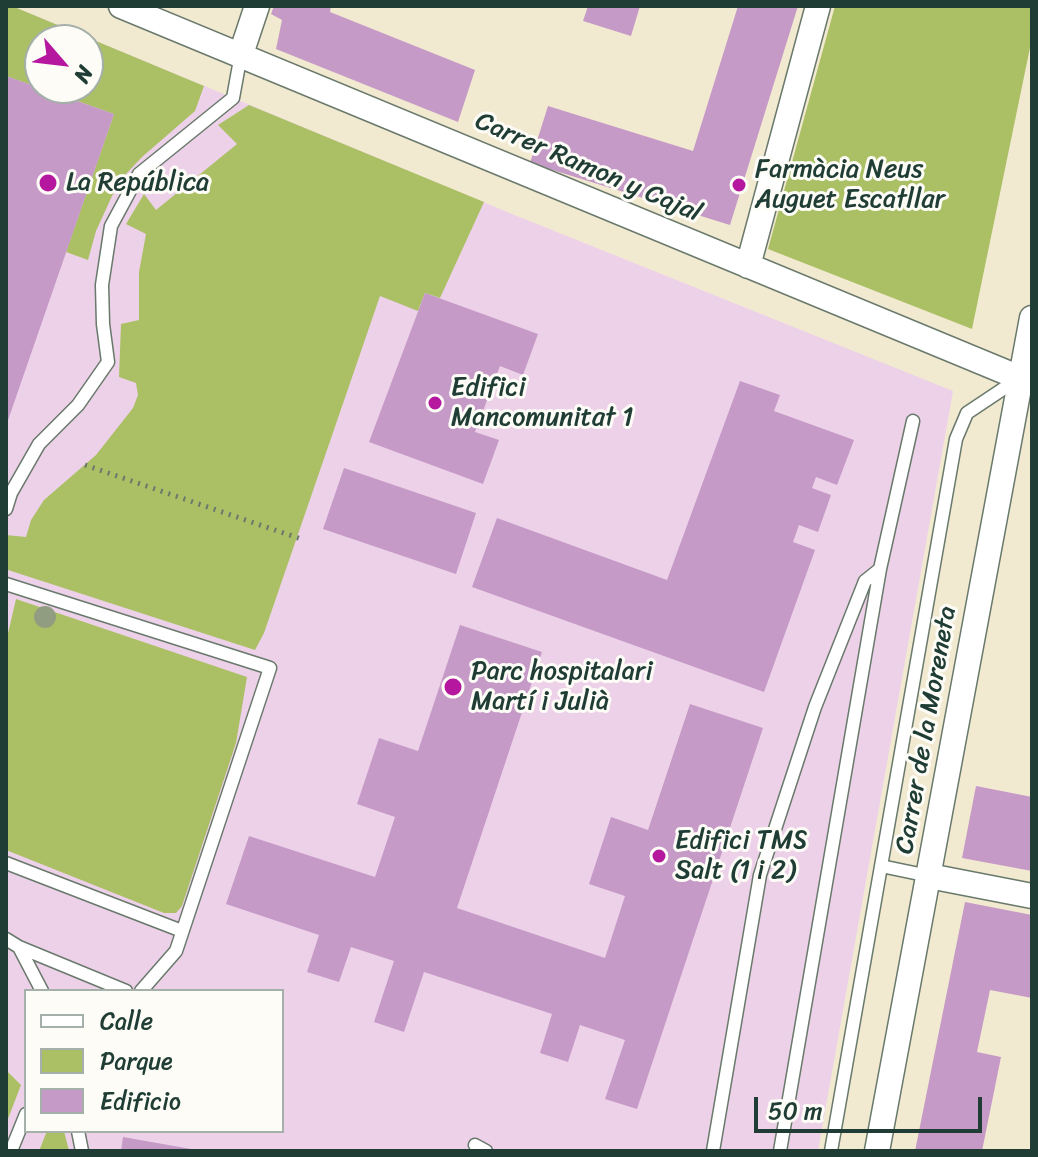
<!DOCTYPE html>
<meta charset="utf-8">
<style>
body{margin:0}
#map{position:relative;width:1038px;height:1157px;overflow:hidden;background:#f2e9d1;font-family:Sriracha,sans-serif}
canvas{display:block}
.frame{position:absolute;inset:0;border:8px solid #1f3d34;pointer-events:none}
.legend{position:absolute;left:24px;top:989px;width:260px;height:144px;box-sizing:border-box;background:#fdfcf7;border:2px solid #a4b0a9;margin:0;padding:10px 14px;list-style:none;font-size:24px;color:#1f3d34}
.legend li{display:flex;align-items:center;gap:16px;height:40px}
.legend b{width:40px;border:2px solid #a4b0a9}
.north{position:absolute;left:24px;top:24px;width:80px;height:80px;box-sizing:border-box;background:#fdfcf7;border:2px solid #a4b0a9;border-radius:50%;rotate:118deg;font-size:22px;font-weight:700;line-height:32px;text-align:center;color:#1f3d34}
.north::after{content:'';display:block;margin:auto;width:28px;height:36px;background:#b5179e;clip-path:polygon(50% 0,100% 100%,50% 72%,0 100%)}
.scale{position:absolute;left:754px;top:1097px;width:228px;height:36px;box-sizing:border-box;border:4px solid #1f3d34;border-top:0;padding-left:10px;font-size:24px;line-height:28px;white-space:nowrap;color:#1f3d34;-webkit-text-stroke:6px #fdfcf7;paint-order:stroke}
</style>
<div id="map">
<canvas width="1038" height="1157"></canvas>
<div class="frame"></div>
<ul class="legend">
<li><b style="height:10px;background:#fff"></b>Calle</li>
<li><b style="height:22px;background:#abc065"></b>Parque</li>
<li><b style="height:22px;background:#c69ac7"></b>Edificio</li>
</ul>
<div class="north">N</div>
<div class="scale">50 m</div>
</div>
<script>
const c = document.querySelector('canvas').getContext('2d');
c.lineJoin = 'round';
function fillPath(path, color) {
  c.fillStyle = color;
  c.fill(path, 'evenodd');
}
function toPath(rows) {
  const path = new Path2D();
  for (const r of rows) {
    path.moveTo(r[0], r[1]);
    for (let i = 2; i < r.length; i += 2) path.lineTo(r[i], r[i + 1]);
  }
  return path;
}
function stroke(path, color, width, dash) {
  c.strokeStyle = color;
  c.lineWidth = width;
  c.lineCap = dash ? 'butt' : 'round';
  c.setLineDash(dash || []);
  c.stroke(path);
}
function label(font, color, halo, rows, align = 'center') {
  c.font = font + ' Sriracha,sans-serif';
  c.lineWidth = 6;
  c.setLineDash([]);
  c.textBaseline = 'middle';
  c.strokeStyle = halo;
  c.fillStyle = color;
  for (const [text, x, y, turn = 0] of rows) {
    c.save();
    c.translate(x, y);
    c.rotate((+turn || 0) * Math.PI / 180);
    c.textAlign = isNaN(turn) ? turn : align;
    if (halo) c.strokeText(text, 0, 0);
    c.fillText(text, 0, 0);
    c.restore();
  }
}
const built = toPath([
 [6,6,12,6,512,214,953,391,818,1151,6,1151],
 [40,40,88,40,88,88,40,88],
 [26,991,282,991,282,1131,26,1131]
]);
const green = toPath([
 [6,6,12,6,204,86,195,111,142,157,126,174,112,196,96,231,88,260,66,252,114,114,6,76],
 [40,40,88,40,88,88,40,88],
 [835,6,1032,6,1032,38,972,329,768,249],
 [249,105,484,202,440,298,425,293,418,311,380,296,264,633,255,650,8,570,6,535,26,537,31,520,44,500,96,455,133,408,138,395,136,383,119,377,121,324,139,320,139,272,146,234,126,224,144,194,156,210,237,144,218,125],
 [16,599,247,677,236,743,182,906,176,913,164,913,6,850,6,642],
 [6,1070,21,1085,6,1124],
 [47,1131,64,1131,69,1151,39,1151]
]);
const building = toPath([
 [274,6,331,6,330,12,475,70,458,122,276,49,282,20,271,14],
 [588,6,640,6,631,36,583,21],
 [738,6,798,6,730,225,530,163,548,106,693,151],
 [6,76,114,114,6,426],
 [425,293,538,334,523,375,500,366,475,432,499,440,483,484,369,442],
 [740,381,780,395,774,411,854,440,837,485,816,477,812,488,831,495,818,532,799,525,793,542,815,550,764,692,472,587,497,518,667,580],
 [344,468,476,513,456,574,323,529],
 [460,625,542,652,457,908,605,958,625,896,589,884,611,817,648,830,690,704,763,728,637,1109,605,1099,625,1040,580,1025,568,1062,540,1053,552,1014,424,972,404,1032,374,1022,394,961,351,947,339,982,307,972,319,935,226,904,249,836,375,877,395,817,357,804,379,738,418,751],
 [976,786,1032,797,1032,871,962,858],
 [965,902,1032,915,1032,998,990,990,977,1052,1001,1057,982,1151,915,1151],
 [123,1137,191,1149,191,1151,121,1151]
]);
const path = toPath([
 [85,465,304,540]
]);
const lane = toPath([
 [6,509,11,493,39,444,78,405,108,362,103,324,102,285,111,226,139,174,233,98,241,54],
 [880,569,913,421],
 [6,584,270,668,176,951,141,991],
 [6,863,182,931],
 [881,866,929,876],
 [6,939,19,947,42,991],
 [19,947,126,991],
 [78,1131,82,1151],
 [475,1145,486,1151],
 [11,1151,26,1114],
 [713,1151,760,875,815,707,865,581,880,569,780,1151],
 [831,1151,956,439,967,413,1018,379]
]);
const street = toPath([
 [121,6,1032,383],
 [241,54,257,6],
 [748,266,818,6],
 [929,876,1032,896],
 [877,1151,1032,318]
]);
const trees = [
 [45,617]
];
const markers = [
 [48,183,10,"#b5179e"],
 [739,185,8,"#b5179e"],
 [435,403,8,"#b5179e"],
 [453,687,10,"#b5179e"],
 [659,856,8,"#b5179e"]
];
const streetNames = [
 ["Carrer Ramon y Cajal",588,168,23],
 ["Carrer de la Moreneta",927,730,-80]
];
const poiNames = [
 ["Farmàcia Neus",755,170],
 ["Auguet Escatllar",755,200],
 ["La República",66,183],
 ["Edifici",451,388],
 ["Mancomunitat 1",451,418],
 ["Parc hospitalari",471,672],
 ["Martí i Julià",471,702],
 ["Edifici TMS",675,841],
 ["Salt (1 i 2)",675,871]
];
fillPath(built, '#edd1e9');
fillPath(green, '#abc065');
fillPath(building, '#c69ac7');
stroke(lane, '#69796b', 15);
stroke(street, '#69796b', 27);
stroke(path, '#69796b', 5, [2, 6]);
stroke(lane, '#fff', 12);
stroke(street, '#fff', 24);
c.fillStyle = '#919d81';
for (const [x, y] of trees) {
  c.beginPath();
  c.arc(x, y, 11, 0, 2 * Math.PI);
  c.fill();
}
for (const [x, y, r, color] of markers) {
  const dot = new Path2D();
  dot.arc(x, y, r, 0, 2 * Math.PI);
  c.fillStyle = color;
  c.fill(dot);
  stroke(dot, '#fdfcf7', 3);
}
label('26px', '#1f3d34', '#fdfcf7', streetNames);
label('26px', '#1f3d34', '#fdfcf7', poiNames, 'left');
</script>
